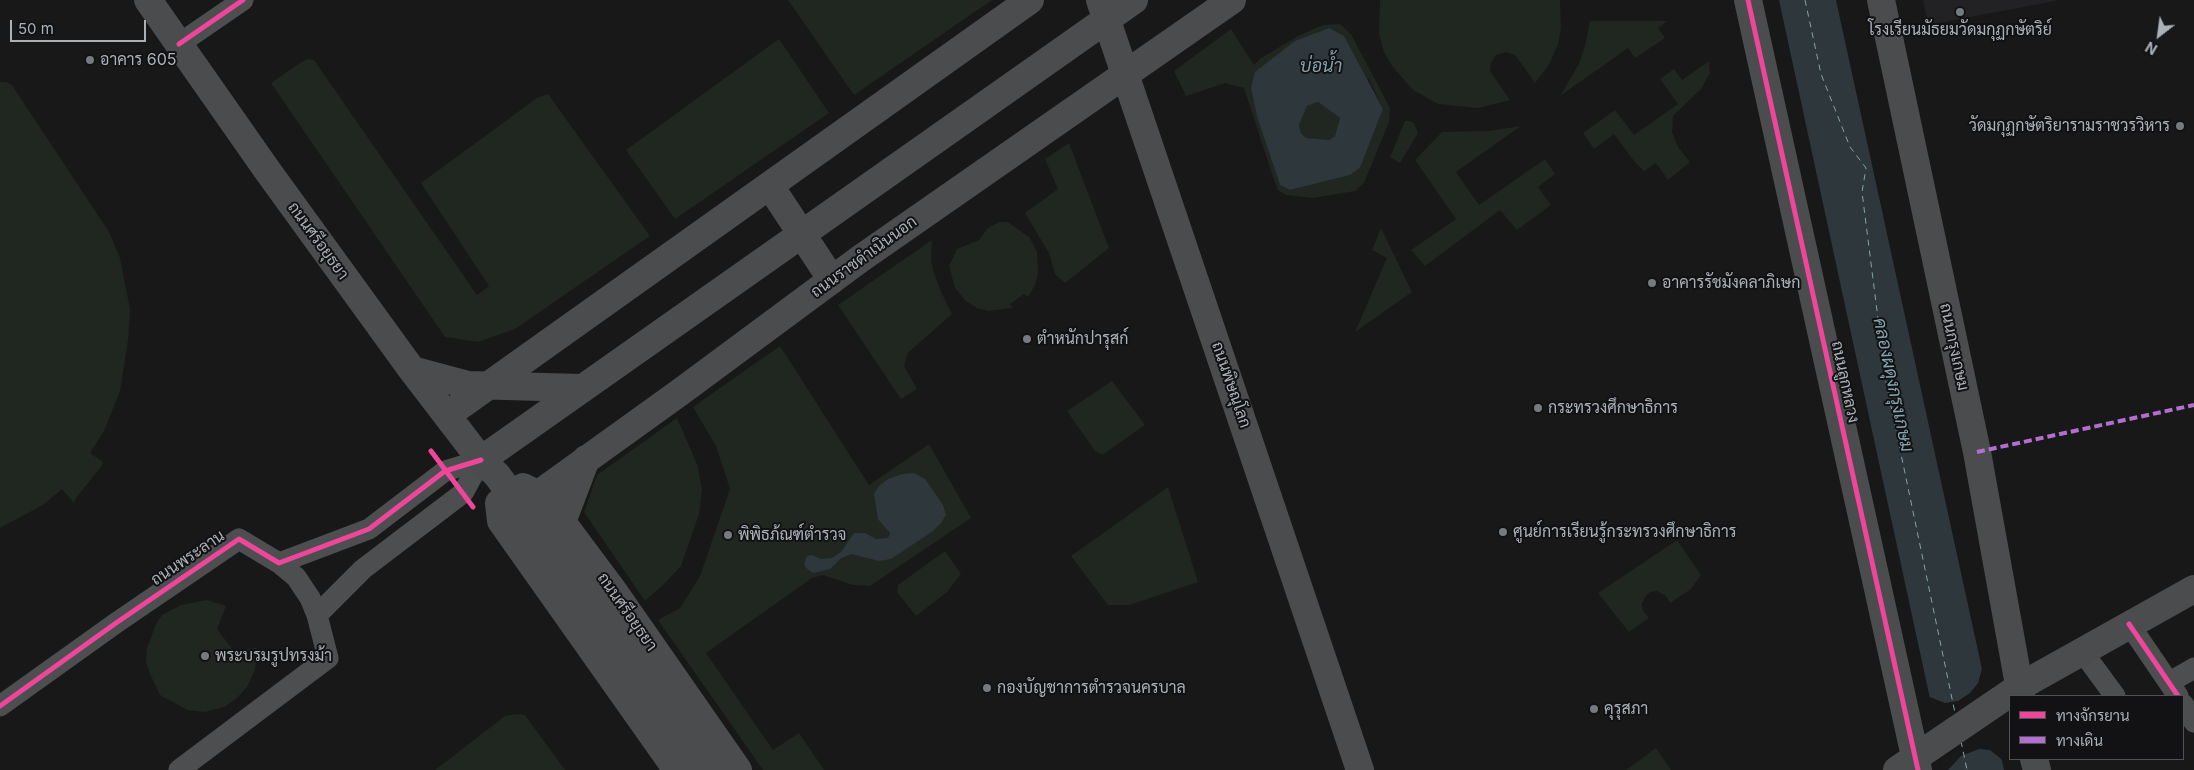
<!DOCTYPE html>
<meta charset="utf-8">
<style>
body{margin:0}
#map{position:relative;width:2194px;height:770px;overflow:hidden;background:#181818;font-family:Inter,Sarabun,sans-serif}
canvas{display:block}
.legend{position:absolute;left:2009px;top:695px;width:175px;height:65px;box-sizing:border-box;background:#121214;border:1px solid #4f5255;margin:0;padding:6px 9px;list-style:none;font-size:15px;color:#aab1b7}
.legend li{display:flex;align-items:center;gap:10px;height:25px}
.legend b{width:25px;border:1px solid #4f5255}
.north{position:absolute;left:2134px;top:10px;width:50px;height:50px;-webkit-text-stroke:4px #121214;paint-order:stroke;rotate:210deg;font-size:14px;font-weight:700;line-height:20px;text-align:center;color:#aab1b7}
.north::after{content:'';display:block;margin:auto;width:18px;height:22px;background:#aab1b7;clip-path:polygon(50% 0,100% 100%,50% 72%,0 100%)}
.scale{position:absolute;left:10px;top:20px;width:136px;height:22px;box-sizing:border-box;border:2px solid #aab1b7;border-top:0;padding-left:6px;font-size:15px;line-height:18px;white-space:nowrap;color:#aab1b7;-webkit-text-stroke:4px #121214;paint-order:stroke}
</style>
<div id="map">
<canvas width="2194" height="770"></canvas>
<ul class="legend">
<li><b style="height:6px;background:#ed469a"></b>ทางจักรยาน</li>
<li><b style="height:6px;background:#b36fd0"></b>ทางเดิน</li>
</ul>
<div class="north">N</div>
<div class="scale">50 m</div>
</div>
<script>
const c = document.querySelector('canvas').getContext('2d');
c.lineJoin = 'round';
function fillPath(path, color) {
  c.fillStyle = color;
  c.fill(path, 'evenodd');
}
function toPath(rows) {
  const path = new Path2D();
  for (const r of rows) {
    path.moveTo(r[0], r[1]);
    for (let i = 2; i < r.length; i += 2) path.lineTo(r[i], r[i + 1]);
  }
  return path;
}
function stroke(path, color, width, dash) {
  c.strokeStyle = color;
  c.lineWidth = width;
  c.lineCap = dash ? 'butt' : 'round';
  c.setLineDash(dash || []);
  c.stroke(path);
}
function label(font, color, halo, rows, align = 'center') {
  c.font = font + ' Inter,Sarabun,sans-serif';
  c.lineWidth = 4;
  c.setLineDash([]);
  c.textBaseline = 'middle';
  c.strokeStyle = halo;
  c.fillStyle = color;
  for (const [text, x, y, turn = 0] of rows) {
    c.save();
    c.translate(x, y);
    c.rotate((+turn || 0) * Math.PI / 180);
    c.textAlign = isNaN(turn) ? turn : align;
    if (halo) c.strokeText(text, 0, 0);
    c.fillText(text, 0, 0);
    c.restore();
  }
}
const built = toPath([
 [1923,0,2060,0,1928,25]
]);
const green = toPath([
 [788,0,992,0,854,95],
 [1380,0,1560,0,1561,28,1558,44,1550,63,1535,83,1515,55,1506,52,1496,55,1491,63,1490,71,1510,100,1478,108,1438,104,1413,90,1392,66,1384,52,1379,34],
 [1590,21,1667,21,1658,28,1665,38,1635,58,1628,48,1560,96,1579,64,1585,46],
 [1340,24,1351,34,1390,108,1389,122,1364,183,1355,191,1313,198,1286,195,1278,190,1273,177,1244,88,1225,83,1186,96,1174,71,1231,29,1254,65,1261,58,1298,36,1323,25],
 [1369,79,1383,109,1360,168,1350,175,1290,190,1280,185,1257,117,1251,88],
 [779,39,829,113,675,219,626,150],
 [308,59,314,60,477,295,489,286,421,183,537,98,548,94,650,236,515,329,478,342,445,337,271,83,300,63],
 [1709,61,1710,73,1701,89,1673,116,1672,132,1678,147,1690,162,1668,180,1656,163,1644,171,1634,161,1614,134,1594,149,1583,133,1615,110,1634,135,1678,104,1660,79,1674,69,1682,80],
 [0,82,6,82,12,85,109,232,120,258,130,309,128,340,120,391,104,431,90,453,103,462,101,467,76,498,74,503,62,489,43,505,0,528],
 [1318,102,1340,118,1335,136,1329,140,1316,140,1306,138,1301,133,1299,125,1307,106],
 [1405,121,1410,121,1414,123,1418,133,1400,163,1390,157],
 [1521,126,1456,172,1479,205,1545,159,1555,174,1538,187,1551,205,1517,230,1500,210,1425,266,1411,250,1456,219,1415,160,1442,132,1489,131],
 [1069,143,1109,248,1065,283,1055,274,1049,253,1025,213,1058,189,1045,159],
 [999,222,1008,222,1030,238,1037,252,1038,274,1035,285,1028,297,1024,294,1010,304,1013,308,988,311,977,308,966,301,955,288,949,266,957,249,979,240,988,228],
 [1381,228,1412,292,1355,332,1387,258,1372,250],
 [932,240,931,260,933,270,941,292,952,314,908,353,904,366,917,389,901,399,838,305],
 [780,346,869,485,929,444,971,518,870,586,853,585,823,575,812,578,706,653,773,750,799,733,824,770,763,770,658,620,680,608,700,576,730,489,716,446,693,407],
 [1112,381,1145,425,1102,455,1095,451,1067,411],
 [677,418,697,464,702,489,699,514,681,566,665,583,645,601,584,512,597,475],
 [1168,487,1198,582,1129,605,1108,605,1071,556],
 [1677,540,1701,575,1691,589,1670,603,1666,596,1657,591,1650,592,1645,597,1642,604,1643,611,1649,618,1629,632,1598,593],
 [945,551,961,574,947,592,916,616,897,592,898,585],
 [207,600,226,606,217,629,233,650,257,648,255,670,247,687,236,699,224,707,205,712,187,710,160,695,150,674,146,661,147,648,156,624,162,615,181,605],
 [517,714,525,715,565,770,435,770,505,716],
 [1656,748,1671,770,1626,770]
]);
const water = toPath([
 [1779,0,1836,0,2004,770,1943,770,1929,694],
 [1329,28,1344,36,1383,109,1360,168,1350,175,1290,190,1280,185,1257,117,1251,88,1255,72,1295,41],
 [1318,102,1340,118,1335,136,1329,140,1306,138,1301,133,1299,125,1307,106],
 [914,473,925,479,943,505,946,515,941,523,933,531,891,559,879,561,851,554,840,559,830,569,813,573,805,567,804,563,807,556,812,555,821,559,832,558,841,552,854,533,865,533,876,539,888,538,890,533,878,519,874,494,879,486,888,479,902,474]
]);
const pier = toPath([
 [1983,665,2005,762,1990,750,1979,749,1961,756,1948,770,1941,770,1927,696,1945,703,1958,701,1970,693,1978,683]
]);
const ferry = toPath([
 [1805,0,1821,74,1850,147,1866,168,1862,192,1886,382,1955,713],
 [1961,741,1967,770]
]);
const street = toPath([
 [179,44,243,0],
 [279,563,296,577,310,598,317,615],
 [2129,624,2178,696],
 [2082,651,2115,696],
 [2170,682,2194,668],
 [2183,704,2194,722],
 [0,706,116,623,239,539,279,563,369,529,445,471,481,460],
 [179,770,328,658,317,615,363,569,463,493,481,460]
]);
const secondary = toPath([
 [148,0,267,170,412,370,481,460,497,475,708,770],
 [1100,0,1360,770],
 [1748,0,1918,770],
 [1881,0,1977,452,2021,696],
 [770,186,832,280],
 [412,370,468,385,581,388],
 [447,415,1030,0],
 [481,460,1134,0],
 [523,487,539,495,562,522,612,589,738,770],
 [499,503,501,521,677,770],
 [501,521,679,393,860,259,1232,0],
 [562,522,586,459],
 [2034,759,2037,770],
 [1897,770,2019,687,2194,589]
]);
const quiet = toPath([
 [1977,452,2194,405]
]);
const cycleway = toPath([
 [1748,0,1918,770],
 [179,44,243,0],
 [431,451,473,507],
 [2129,624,2178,696],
 [0,706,116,623,239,539,279,563,369,529,445,471,481,460]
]);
const markers = [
 [1960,12,5,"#777b7f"],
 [90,60,5,"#777b7f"],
 [2180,126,5,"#777b7f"],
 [1652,283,5,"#777b7f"],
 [1027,339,5,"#777b7f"],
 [1538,408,5,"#777b7f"],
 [1503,532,5,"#777b7f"],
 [728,535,5,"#777b7f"],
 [205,656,5,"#777b7f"],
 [987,688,5,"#777b7f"],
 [1594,709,5,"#777b7f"]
];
const poiNames = [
 ["โรงเรียนมัธยมวัดมกุฏกษัตริย์",1960,30,"center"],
 ["อาคาร 605",100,60],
 ["วัดมกุฏกษัตริยารามราชวรวิหาร",2170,126,"right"],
 ["อาคารรัชมังคลาภิเษก",1662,283],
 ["ตำหนักปารุสก์",1037,339],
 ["กระทรวงศึกษาธิการ",1548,408],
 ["ศูนย์การเรียนรู้กระทรวงศึกษาธิการ",1513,532],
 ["พิพิธภ้ณฑ์ตำรวจ",738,535],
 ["พระบรมรูปทรงม้า",215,656],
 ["กองบัญชาการตำรวจนครบาล",997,688],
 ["คุรุสภา",1604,709]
];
const streetNames = [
 ["ถนนศรีอยุธยา",318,241,54],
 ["ถนนราชดำเนินนอก",864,257,-36],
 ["ถนนกรุงเกษม",1954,347,78],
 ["ถนนลูกหลวง",1845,382,78],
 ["ถนนพิษณุโลก",1231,385,71],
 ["ถนนพระลาน",188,558,-34],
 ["ถนนศรีอยุธยา",627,612,55]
];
const waterNames = [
 ["บ่อน้ำ",1321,67],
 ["คลองผดุงกรุงเกษม",1893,385,78]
];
fillPath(built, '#222224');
fillPath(green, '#202620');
fillPath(water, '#2e373b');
fillPath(pier, '#181818');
stroke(ferry, '#84a3af', 1, [6, 5]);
stroke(street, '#4c4e50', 21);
stroke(secondary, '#4b4c4e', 28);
stroke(quiet, '#b36fd0', 4, [8, 4]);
stroke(cycleway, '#ed469a', 5);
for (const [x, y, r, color] of markers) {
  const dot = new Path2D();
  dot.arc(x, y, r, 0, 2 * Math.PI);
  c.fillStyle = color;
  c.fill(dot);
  stroke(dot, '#121214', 2);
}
label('16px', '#aab1b7', '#121214', poiNames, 'left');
label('16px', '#aab1b7', '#121214', streetNames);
label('italic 18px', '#84a3af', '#121214', waterNames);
</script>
